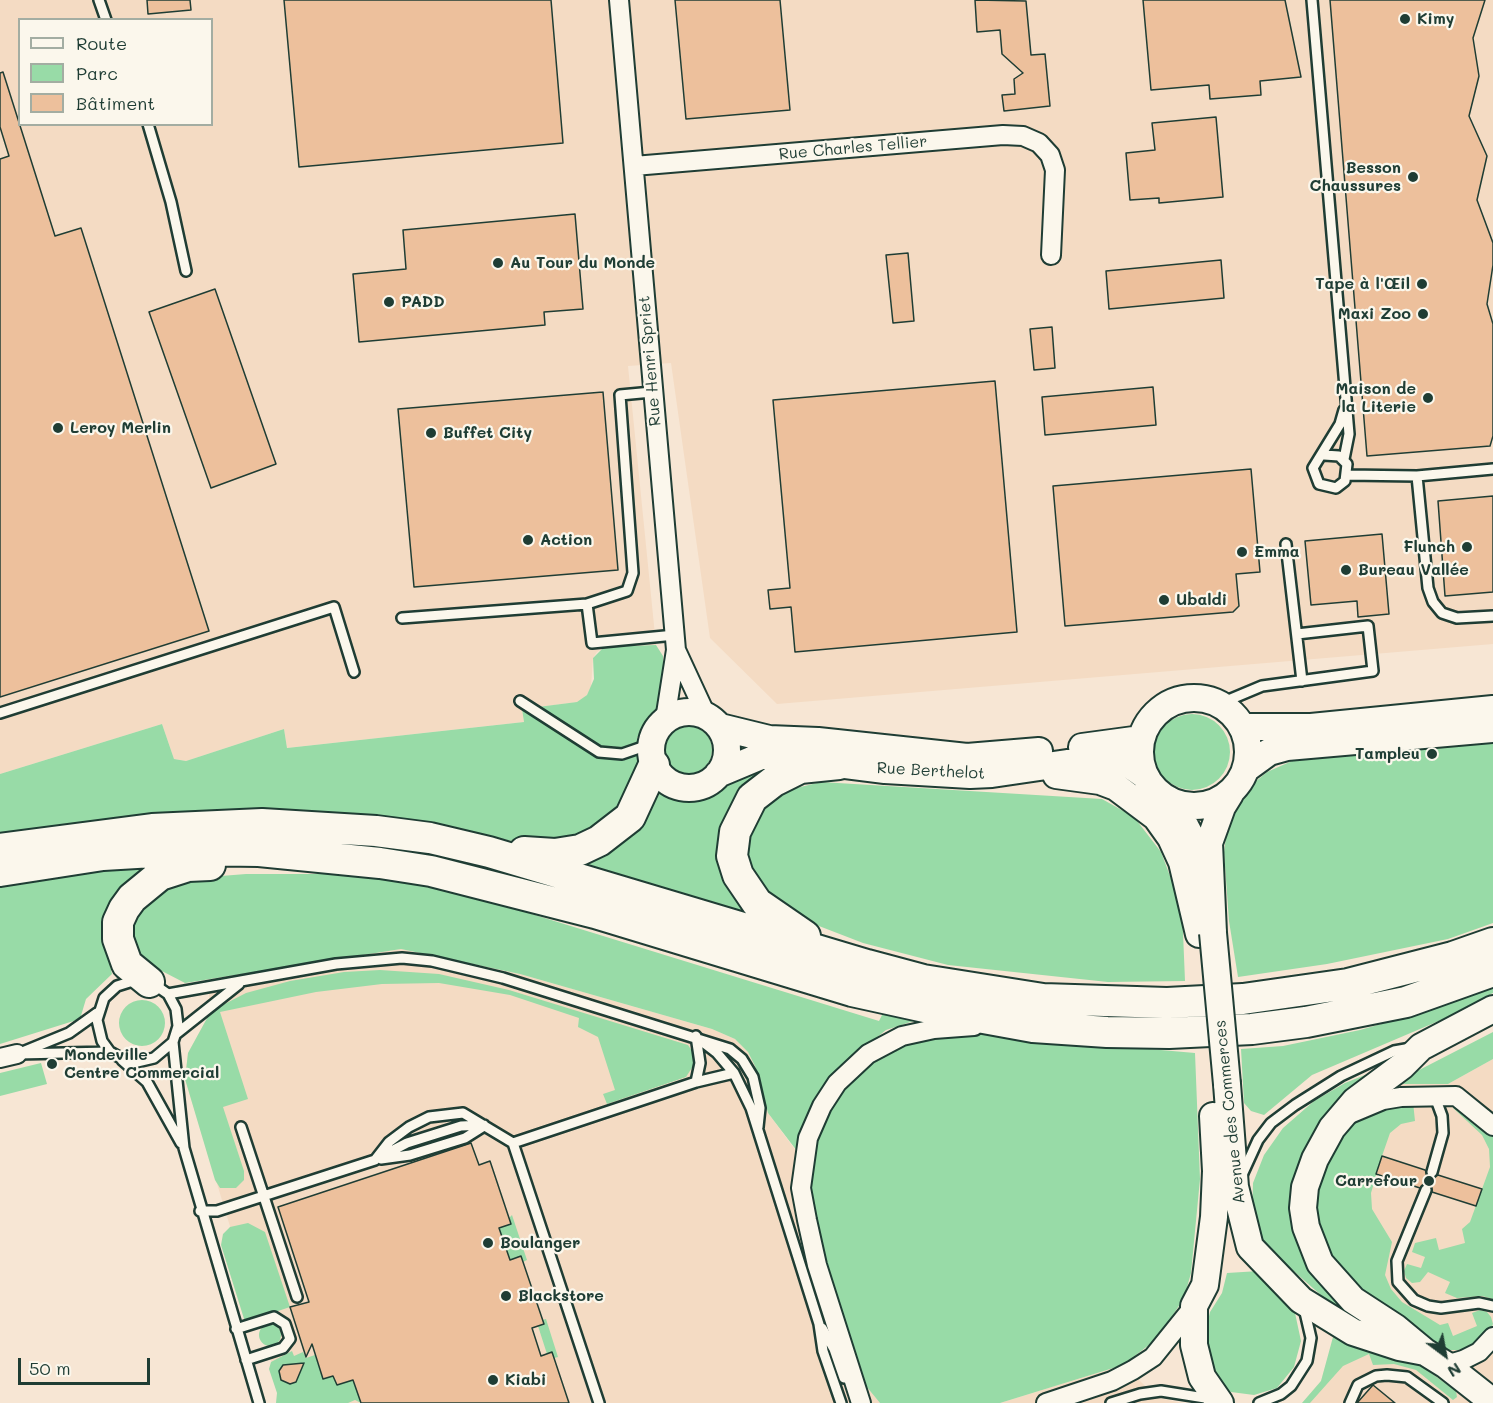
<!DOCTYPE html>
<meta charset="utf-8">
<style>
body{margin:0}
#map{position:relative;width:1493px;height:1403px;overflow:hidden;background:#f7e6d4;font-family:Mali,sans-serif}
canvas{display:block}
.legend{position:absolute;left:18px;top:18px;width:195px;height:108px;box-sizing:border-box;background:#fbf7ec;border:2px solid #a3ada2;margin:0;padding:8px 10px;list-style:none;font-size:18px;color:#1f3d34}
.legend li{display:flex;align-items:center;gap:12px;height:30px}
.legend b{width:30px;border:2px solid #a3ada2}
.north{position:absolute;left:1415px;top:1325px;width:60px;height:60px;-webkit-text-stroke:4px #fbf7ec;paint-order:stroke;rotate:148deg;font-size:16px;font-weight:700;line-height:24px;text-align:center;color:#1f3d34}
.north::after{content:'';display:block;margin:auto;width:21px;height:27px;background:#1f3d34;clip-path:polygon(50% 0,100% 100%,50% 72%,0 100%)}
.scale{position:absolute;left:18px;top:1358px;width:132px;height:27px;box-sizing:border-box;border:3px solid #1f3d34;border-top:0;padding-left:8px;font-size:18px;line-height:21px;white-space:nowrap;color:#1f3d34;-webkit-text-stroke:4px #fbf7ec;paint-order:stroke}
</style>
<div id="map">
<canvas width="1493" height="1403"></canvas>
<ul class="legend">
<li><b style="height:8px;background:#fbf7ec"></b>Route</li>
<li><b style="height:16px;background:#98dba7"></b>Parc</li>
<li><b style="height:16px;background:#edc09c"></b>Bâtiment</li>
</ul>
<div class="north">N</div>
<div class="scale">50 m</div>
</div>
<script>
const c = document.querySelector('canvas').getContext('2d');
c.lineJoin = 'round';
function fillPath(path, color) {
  c.fillStyle = color;
  c.fill(path, 'evenodd');
}
function toPath(rows) {
  const path = new Path2D();
  for (const r of rows) {
    if (r.length === 3) {
      path.moveTo(r[0] + r[2], r[1]);
      path.arc(r[0], r[1], r[2], 0, 2 * Math.PI);
      continue;
    }
    path.moveTo(r[0], r[1]);
    for (let i = 2; i < r.length; i += 2) path.lineTo(r[i], r[i + 1]);
  }
  return path;
}
function stroke(path, color, width, dash) {
  c.strokeStyle = color;
  c.lineWidth = width;
  c.lineCap = dash ? 'butt' : 'round';
  c.setLineDash(dash || []);
  c.stroke(path);
}
function label(font, color, halo, rows, align = 'center') {
  c.font = font + ' Mali,sans-serif';
  c.lineWidth = 4.5;
  c.setLineDash([]);
  c.textBaseline = 'middle';
  c.strokeStyle = halo;
  c.fillStyle = color;
  for (const [text, x, y, turn = 0] of rows) {
    c.save();
    c.translate(x, y);
    c.rotate((+turn || 0) * Math.PI / 180);
    c.textAlign = isNaN(turn) ? turn : align;
    if (halo) c.strokeText(text, 0, 0);
    c.fillText(text, 0, 0);
    c.restore();
  }
}
const built = toPath([
 [0,0,1493,0,1493,644,777,704,710,638,671,363,628,366,656,645,604,647,597,652,593,658,591,687,587,695,578,702,522,709,524,722,287,748,284,729,186,761,174,759,162,724,0,774],
 [20,20,212,20,212,124,20,124],
 [401,949,520,974,712,1029,735,1039,748,1052,755,1066,768,1113,796,1151,813,1146,866,1386,880,1403,284,1403,185,1079,188,1053,211,1011,207,980,270,968],
 [1493,1059,1493,1403,1302,1403,1321,1381,1343,1308,1297,1174,1310,1138,1329,1110,1391,1084,1448,1084],
 [1123,1365,1158,1398,1183,1403,1000,1403]
]);
const green = toPath([
 [656,645,663,656,664,701,637,738,640,766,623,810,573,843,517,842,458,830,0,838,0,774,162,724,174,759,186,761,284,729,287,748,524,722,522,709,577,702,587,695,594,679,593,658,604,647],
 [1192,752,38],
 [688,750,24],
 [1493,743,1493,923,1448,939,1327,964,1238,977,1229,921,1224,852,1227,829,1235,808,1249,787,1267,772,1292,761],
 [783,766,746,789,727,813,718,838,721,867,756,917,566,864,657,791,674,799,708,797,727,783,760,767],
 [821,782,1102,799,1134,817,1161,852,1182,908,1185,981,1108,982,948,965,863,943,806,921,772,900,749,876,746,854,749,832,760,808,788,790],
 [146,866,145,873,104,940,112,974,86,999,80,1019,0,1044,0,883,56,873],
 [246,874,325,874,402,881,496,903,879,1021,885,1009,926,1017,886,1030,845,1063,817,1096,797,1151,768,1113,755,1066,748,1052,735,1039,712,1029,520,974,401,949,185,983,158,969,145,967,127,931,135,912,170,885,196,878],
 [380,970,439,974,509,990,688,1045,694,1054,695,1063,686,1077,607,1104,603,1094,615,1090,598,1037,578,1027,579,1018,510,995,439,983,382,984,316,992,220,1012,248,1099,223,1107,244,1171,244,1180,236,1188,220,1188,215,1180,185,1079,188,1053,211,1011,246,993,290,981,344,972],
 [1493,984,1493,993,1441,1020,1312,1075,1264,1115,1251,1111,1244,1103,1241,1049,1283,1046,1360,1030,1427,1011],
 [142,1023,23],
 [955,1032,1195,1053,1200,1179,1191,1273,1184,1298,1158,1338,1123,1365,1000,1403,880,1403,866,1386,852,1355,809,1197,813,1146,826,1116,845,1082,903,1044],
 [1493,1032,1493,1059,1448,1084,1392,1084],
 [41,1063,47,1084,0,1096,0,1073],
 [1375,1071,1353,1087,1329,1110,1310,1138,1297,1174,1292,1210,1379,1328,1366,1325,1323,1297,1262,1243,1252,1215,1253,1183,1264,1155,1283,1128,1314,1101,1345,1083],
 [1413,1102,1415,1121,1401,1124,1390,1133,1382,1156,1371,1193,1372,1209,1392,1242,1385,1275,1391,1289,1402,1302,1440,1325,1448,1323,1453,1336,1477,1326,1472,1313,1480,1310,1487,1312,1491,1317,1493,1324,1489,1333,1473,1346,1459,1350,1447,1350,1386,1314,1359,1293,1322,1249,1317,1229,1316,1204,1321,1178,1334,1143,1346,1129,1380,1108],
 [1455,1106,1493,1135,1493,1299,1482,1296,1457,1298,1445,1293,1450,1282,1428,1272,1420,1282,1412,1283,1406,1278,1404,1271,1407,1264,1421,1268,1425,1257,1412,1252,1415,1243,1436,1238,1439,1250,1465,1243,1462,1229,1470,1222,1490,1167,1489,1149,1482,1135,1453,1108],
 [512,1215,527,1260,523,1262,521,1256,510,1260,499,1228],
 [248,1223,265,1232,290,1307,245,1322,221,1245,223,1234,230,1227],
 [1259,1271,1295,1313,1301,1341,1294,1367,1277,1388,1254,1395,1231,1392,1213,1379,1205,1333,1210,1312,1222,1293,1227,1273],
 [546,1319,558,1357,554,1358,552,1352,547,1354,538,1326,543,1324,542,1320],
 [530,1322,537,1343,361,1403,355,1400,348,1403,276,1403,277,1393,269,1369,271,1362,292,1351,294,1356,303,1352,306,1358,315,1355,323,1379,333,1376,337,1385],
 [270,1335,11],
 [1333,1337,1395,1354,1420,1365,1456,1391,1457,1397,1453,1400,1416,1370,1394,1364,1373,1365,1369,1354,1343,1366,1310,1403,1302,1403,1321,1381]
]);
const building = toPath([
 [147,0,190,0,191,10,148,14,147,0],
 [284,0,551,0,563,143,299,167,284,0],
 [675,0,780,0,790,110,686,119,675,0],
 [975,0,1026,1,1031,55,1045,54,1050,106,1004,111,1002,95,1015,94,1014,79,1023,73,1002,54,1000,30,977,32,975,0],
 [1143,0,1285,0,1301,77,1260,81,1261,95,1210,99,1209,85,1151,90,1143,0],
 [1330,0,1485,0,1473,38,1479,76,1469,116,1487,156,1477,200,1493,243,1493,265,1487,304,1493,324,1493,436,1490,446,1367,456,1330,0],
 [3,72,55,236,81,228,209,631,0,697,0,159,9,156,0,127,0,73,3,72],
 [1216,117,1223,197,1159,203,1159,198,1130,200,1126,153,1155,150,1152,123,1216,117],
 [575,214,583,309,544,312,545,325,359,342,353,274,406,269,403,230,575,214],
 [908,253,914,321,893,323,886,255,908,253],
 [1221,260,1224,298,1109,309,1106,271,1221,260],
 [215,289,276,464,211,488,149,312,215,289],
 [1052,327,1055,368,1034,370,1030,329,1052,327],
 [995,381,1017,632,795,652,791,607,770,609,768,590,790,588,773,400,995,381],
 [1153,387,1156,425,1045,435,1042,397,1153,387],
 [603,392,618,570,414,587,398,409,603,392],
 [1251,469,1260,572,1236,574,1239,606,1233,612,1065,626,1053,486,1251,469],
 [1493,496,1493,592,1445,596,1438,501,1493,496],
 [1382,534,1389,614,1358,617,1357,601,1311,605,1305,541,1382,534],
 [471,1143,479,1165,490,1161,511,1224,499,1228,510,1260,521,1256,544,1324,532,1328,541,1356,552,1352,569,1403,361,1403,353,1380,337,1385,333,1376,323,1379,312,1344,306,1357,290,1307,309,1302,278,1207,471,1143],
 [1382,1156,1425,1170,1430,1178,1438,1175,1482,1189,1476,1206,1432,1192,1428,1184,1420,1188,1376,1174,1382,1156],
 [304,1363,296,1382,290,1384,281,1380,279,1371,283,1365,304,1363],
 [1373,1385,1395,1403,1357,1403,1373,1385]
]);
const lane = toPath([
 [99,0,106,20],
 [1312,0,1349,434,1344,459],
 [148,124,171,202,186,271],
 [1324,455,1339,456,1347,464,1345,481,1336,488,1319,484,1313,468,1340,424,1344,410],
 [1347,475,1417,476,1493,469],
 [1417,476,1428,588,1433,602,1442,613,1457,618,1493,616],
 [1286,544,1302,681],
 [587,604,592,643,675,635],
 [402,618,587,604,627,591,633,573,620,395,652,392],
 [520,701,599,752,622,754,651,744],
 [1219,704,1262,686,1373,671,1368,626,1297,634],
 [0,713,334,607,354,672],
 [136,980,117,986,104,998,97,1020,102,1041,110,1052,121,1058,137,1062,154,1058,173,1042],
 [152,983,168,994,176,1009,178,1026,173,1042,184,1148,259,1403],
 [168,994,336,964,402,958,432,961,503,978,730,1049,742,1059,753,1077,760,1108,758,1127],
 [176,1034,239,984],
 [704,1043,717,1053,734,1073,751,1108,819,1324,823,1351,841,1403],
 [25,1051,69,1033,97,1013],
 [17,1054,110,1052],
 [122,1060,147,1082,181,1143],
 [696,1082,700,1063,696,1036],
 [241,1127,297,1297],
 [513,1143,696,1082,734,1073],
 [378,1158,407,1143,461,1126,484,1125],
 [381,1159,410,1155,465,1138,484,1126],
 [1432,1172,1443,1133,1442,1116,1435,1097],
 [1242,1175,1258,1140,1271,1123,1295,1105,1341,1076,1394,1051,1411,1048],
 [1426,1190,1397,1261,1398,1282,1414,1300,1428,1306,1441,1308,1479,1303,1493,1306],
 [200,1211,217,1211,375,1160,389,1142,409,1127,429,1117,463,1113,513,1143,599,1403],
 [822,1328,834,1349,844,1378],
 [236,1329,274,1317,285,1324,290,1339,283,1348,246,1360],
 [1111,1403,1140,1394,1161,1391,1211,1399],
 [1259,1403,1281,1394,1291,1386,1307,1361,1311,1338,1304,1308],
 [1350,1403,1358,1385,1376,1376,1387,1375,1407,1377,1443,1403]
]);
const street = toPath([
 [619,0,676,650,665,720],
 [634,166,1003,135,1023,136,1039,143,1050,155,1055,170,1051,255],
 [676,650,707,717],
 [0,1058,17,1054],
 [1352,1113,1383,1100,1401,1097,1456,1096,1493,1126],
 [1446,1365,1463,1360,1479,1352,1493,1337],
 [861,1403,817,1265,807,1220,801,1188,808,1138,822,1106,837,1083,868,1054,902,1036,934,1029,974,1026],
 [1046,1403,1112,1381,1133,1370,1153,1357,1194,1306]
]);
const secondary = toPath([
 [1194,752,54],
 [689,750,38],
 [720,727,769,739,818,741,967,757,1039,751],
 [1243,727,1311,727,1493,709],
 [1082,747,1141,739],
 [1247,768,1269,752,1287,747,1493,729],
 [718,774,761,756,774,756,885,770,970,775,992,774,1067,763,1106,761,1127,763,1144,775],
 [1056,775,1100,781,1116,787,1156,817,1171,838,1182,862,1199,934],
 [1166,799,1178,812,1192,839,1196,871],
 [1213,933,1209,843,1222,807,1230,794],
 [1227,1084,1235,1187,1250,1247,1301,1300,1353,1332,1399,1347,1425,1352,1446,1365,1493,1402],
 [1213,1116,1216,1171,1214,1217,1205,1285,1194,1306,1194,1345,1202,1377,1220,1403],
 [1425,1352,1396,1328,1353,1300,1320,1263,1306,1227,1303,1208,1305,1187,1315,1159,1332,1128,1355,1101,1402,1066,1421,1047,1493,1009]
]);
const primary = toPath([
 [0,849,152,829,262,824,376,831,430,838,489,852,867,965,923,980,1043,999,1167,1003,1243,999,1348,984,1453,957,1493,943],
 [524,852,555,854,580,850,599,841,630,817,654,765],
 [0,871,103,855,187,850,259,851,380,863,431,871,595,913,852,991,934,1009,1033,1027,1107,1032,1169,1033,1252,1029,1306,1022,1406,1002,1493,971],
 [805,936,757,903,738,875,732,856,735,832,752,798,774,781,800,768,839,764],
 [149,982,127,964,118,939,118,922,124,909,132,898,160,875,188,866,210,865]
]);
const secondaryBridge = toPath([
 [1213,933,1227,1084]
]);
const markers = [
 [1405,19,6,"#1f3d34"],
 [1413,177,6,"#1f3d34"],
 [498,263,6,"#1f3d34"],
 [1422,284,6,"#1f3d34"],
 [389,302,6,"#1f3d34"],
 [1423,314,6,"#1f3d34"],
 [1428,398,6,"#1f3d34"],
 [58,428,6,"#1f3d34"],
 [431,433,6,"#1f3d34"],
 [528,540,6,"#1f3d34"],
 [1467,547,6,"#1f3d34"],
 [1242,552,6,"#1f3d34"],
 [1346,570,6,"#1f3d34"],
 [1164,600,6,"#1f3d34"],
 [1432,754,6,"#1f3d34"],
 [52,1064,6,"#1f3d34"],
 [1429,1181,6,"#1f3d34"],
 [488,1243,6,"#1f3d34"],
 [506,1296,6,"#1f3d34"],
 [493,1380,6,"#1f3d34"]
];
const poiNames = [
 ["Kimy",1417,19],
 ["Besson",1401,168,"right"],
 ["Chaussures",1401,186,"right"],
 ["Au Tour du Monde",510,263],
 ["Tape à l'Œil",1410,284,"right"],
 ["PADD",401,302],
 ["Maxi Zoo",1411,314,"right"],
 ["Maison de",1416,389,"right"],
 ["la Literie",1416,407,"right"],
 ["Leroy Merlin",70,428],
 ["Buffet City",443,433],
 ["Action",540,540],
 ["Flunch",1455,547,"right"],
 ["Emma",1254,552],
 ["Bureau Vallée",1358,570],
 ["Ubaldi",1176,600],
 ["Tampleu",1420,754,"right"],
 ["Mondeville",64,1055],
 ["Centre Commercial",64,1073],
 ["Carrefour",1417,1181,"right"],
 ["Boulanger",500,1243],
 ["Blackstore",518,1296],
 ["Kiabi",505,1380]
];
const streetNames = [
 ["Rue Charles Tellier",853,148,-5],
 ["Rue Henri Spriet",650,361,-95],
 ["Rue Berthelot",931,771,3],
 ["Avenue des Commerces",1230,1112,-96]
];
fillPath(built, '#f4dbc3');
fillPath(green, '#98dba7');
fillPath(building, '#edc09c');
stroke(building, '#1f3d34', 1.5);
stroke(lane, '#1f3d34', 14);
stroke(street, '#1f3d34', 22);
stroke(secondary, '#1f3d34', 30);
stroke(primary, '#1f3d34', 34);
stroke(lane, '#fbf7ec', 9);
stroke(street, '#fbf7ec', 18);
stroke(secondary, '#fbf7ec', 26);
stroke(primary, '#fbf7ec', 30);
stroke(secondaryBridge, '#1f3d34', 30, []);
stroke(secondaryBridge, '#fbf7ec', 26);
for (const [x, y, r, color] of markers) {
  const dot = new Path2D();
  dot.arc(x, y, r, 0, 2 * Math.PI);
  c.fillStyle = color;
  c.fill(dot);
  stroke(dot, '#fbf7ec', 2);
}
label('bold 16px', '#1f3d34', '#fbf7ec', poiNames, 'left');
label('16px', '#1f3d34', '#fbf7ec', streetNames);
</script>
